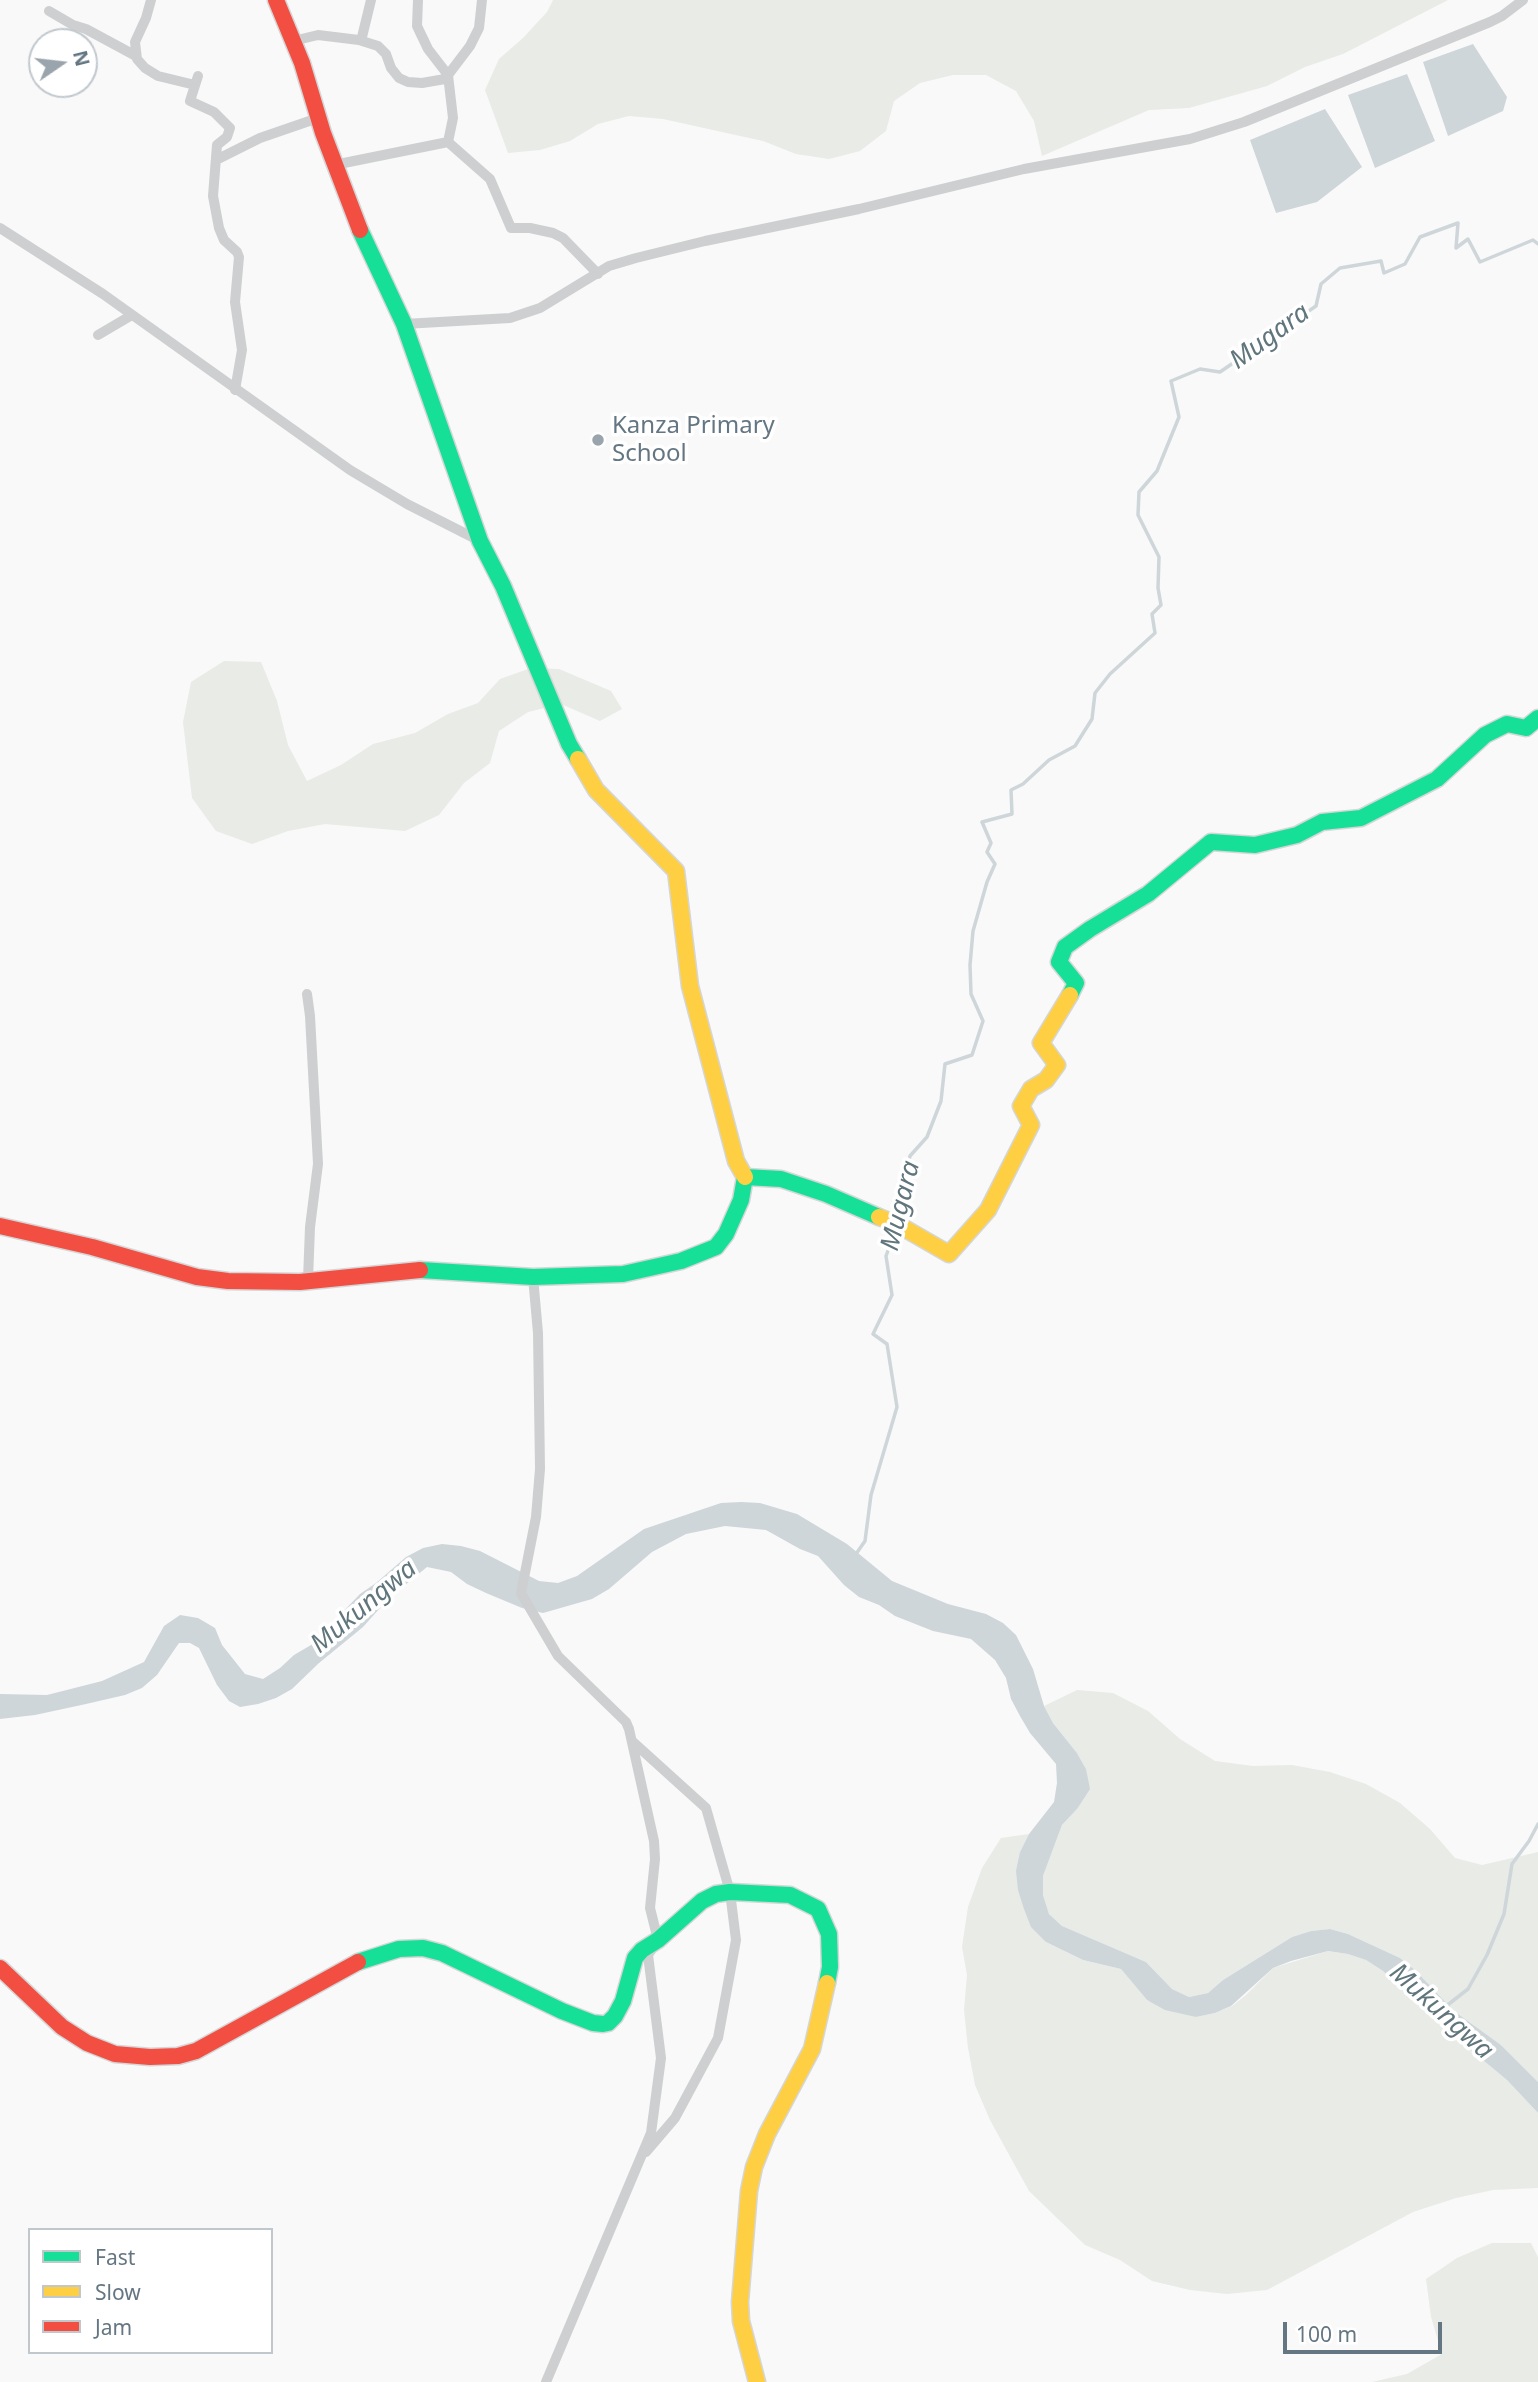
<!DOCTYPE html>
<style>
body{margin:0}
#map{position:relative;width:1538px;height:2382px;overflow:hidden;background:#f9f9f9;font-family:"Noto Sans",sans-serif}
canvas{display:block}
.legend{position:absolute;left:28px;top:2228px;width:245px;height:126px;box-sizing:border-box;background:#fff;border:2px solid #c1c8cd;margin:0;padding:9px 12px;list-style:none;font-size:21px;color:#657683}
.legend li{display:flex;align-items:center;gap:14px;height:35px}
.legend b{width:35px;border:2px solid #c1c8cd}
.north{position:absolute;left:28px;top:28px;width:70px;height:70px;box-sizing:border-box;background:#fff;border:2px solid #c1c8cd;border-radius:50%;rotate:76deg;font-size:19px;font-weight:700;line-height:28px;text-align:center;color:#657683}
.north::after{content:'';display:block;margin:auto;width:24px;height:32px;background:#99a4ac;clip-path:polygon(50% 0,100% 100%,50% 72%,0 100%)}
.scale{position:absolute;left:1283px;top:2322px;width:159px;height:32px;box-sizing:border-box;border:4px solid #657683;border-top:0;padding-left:9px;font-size:21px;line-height:24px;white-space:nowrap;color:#657683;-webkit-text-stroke:5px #fff;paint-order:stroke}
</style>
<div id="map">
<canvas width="1538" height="2382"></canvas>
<ul class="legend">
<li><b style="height:9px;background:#16e098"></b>Fast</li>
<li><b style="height:9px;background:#ffcf43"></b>Slow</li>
<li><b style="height:9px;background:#f24e42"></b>Jam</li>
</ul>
<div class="north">N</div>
<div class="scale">100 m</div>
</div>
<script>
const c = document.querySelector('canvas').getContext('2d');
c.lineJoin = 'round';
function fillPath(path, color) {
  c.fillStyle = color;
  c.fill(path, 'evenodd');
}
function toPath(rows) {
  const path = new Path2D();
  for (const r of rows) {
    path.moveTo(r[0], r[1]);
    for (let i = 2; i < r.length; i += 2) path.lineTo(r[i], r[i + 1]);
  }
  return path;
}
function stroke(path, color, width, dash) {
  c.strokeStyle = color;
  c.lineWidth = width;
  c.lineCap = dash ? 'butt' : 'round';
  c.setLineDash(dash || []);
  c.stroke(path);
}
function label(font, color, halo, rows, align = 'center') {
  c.font = font + ' "Noto Sans",sans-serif';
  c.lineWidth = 7;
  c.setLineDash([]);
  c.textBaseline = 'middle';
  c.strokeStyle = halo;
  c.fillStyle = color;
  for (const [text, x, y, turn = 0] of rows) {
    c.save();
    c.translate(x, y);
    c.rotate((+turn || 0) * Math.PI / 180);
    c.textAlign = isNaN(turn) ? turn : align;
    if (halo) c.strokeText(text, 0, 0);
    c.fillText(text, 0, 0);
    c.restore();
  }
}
const green = toPath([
 [553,0,1448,0,1343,54,1305,67,1267,86,1189,108,1149,110,1042,156,1034,121,1016,91,986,75,953,75,920,83,894,101,886,131,860,151,829,159,796,154,763,141,663,119,629,116,598,124,570,141,540,150,508,153,485,90,499,59,523,38,547,12],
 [224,661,261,662,277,701,288,745,307,781,341,765,373,744,415,733,448,714,478,703,500,679,531,668,559,669,611,691,622,709,600,721,561,704,528,712,499,731,490,763,464,783,439,815,405,831,325,824,288,831,252,844,216,831,192,798,183,722,191,682],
 [1077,1690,1113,1693,1148,1711,1180,1739,1215,1761,1253,1766,1292,1765,1330,1772,1366,1784,1400,1803,1430,1829,1455,1858,1482,1865,1538,1852,1538,2082,1501,2045,1454,2011,1415,1970,1400,1958,1348,1934,1330,1929,1311,1931,1292,1937,1223,1980,1208,1993,1189,1997,1172,1989,1146,1962,1062,1926,1049,1914,1043,1895,1043,1876,1062,1825,1077,1809,1086,1769,1077,1753,1053,1723,1044,1706],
 [1029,1834,1020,1852,1046,1942,1083,1960,1121,1969,1147,2000,1196,2017,1215,2013,1232,2006,1246,1995,1273,1968,1328,1951,1348,1954,1366,1960,1383,1971,1461,2042,1507,2080,1538,2113,1538,2188,1493,2190,1456,2198,1413,2212,1267,2290,1227,2294,1190,2290,1152,2281,1120,2260,1085,2245,1029,2191,990,2120,975,2085,968,2048,964,2010,967,1975,962,1947,968,1907,982,1868,1001,1838],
 [1492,2243,1531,2243,1538,2257,1538,2382,1372,2382,1407,2374,1442,2354,1431,2317,1426,2279,1457,2258]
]);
const water = toPath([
 [1473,44,1507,97,1503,111,1448,136,1423,62],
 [1407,74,1435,141,1375,168,1348,95],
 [1325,109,1362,167,1317,202,1276,213,1250,140],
 [741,1502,760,1503,797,1514,847,1544,892,1581,948,1604,986,1614,1003,1623,1016,1635,1033,1669,1044,1706,1053,1723,1077,1753,1086,1769,1090,1789,1077,1809,1062,1825,1043,1876,1043,1895,1049,1914,1062,1926,1146,1962,1172,1989,1189,1997,1208,1993,1223,1980,1292,1937,1311,1931,1330,1929,1348,1934,1400,1958,1415,1970,1454,2011,1501,2045,1538,2082,1538,2113,1507,2080,1461,2042,1383,1971,1366,1960,1348,1954,1328,1951,1291,1961,1273,1968,1231,2006,1215,2013,1196,2017,1165,2010,1147,2000,1121,1969,1083,1960,1046,1942,1031,1927,1024,1909,1018,1890,1016,1871,1020,1852,1029,1834,1054,1802,1057,1783,1056,1764,1030,1733,1020,1716,1011,1699,1006,1678,995,1660,971,1639,933,1631,895,1616,879,1605,859,1597,844,1585,818,1556,800,1549,766,1530,725,1526,686,1534,652,1552,609,1589,592,1599,543,1613,522,1608,486,1593,467,1584,451,1572,427,1567,389,1598,363,1627,319,1663,292,1689,276,1698,258,1704,240,1707,229,1701,217,1685,199,1648,190,1643,179,1643,157,1675,142,1688,125,1695,86,1704,35,1715,0,1719,0,1694,47,1695,102,1681,144,1662,164,1626,180,1615,198,1618,215,1628,222,1645,245,1674,263,1679,280,1668,294,1655,311,1645,360,1594,376,1583,406,1557,423,1548,442,1544,461,1546,480,1551,539,1581,558,1583,577,1576,644,1529,721,1503]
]);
const stream = toPath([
 [900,1219,903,1213,901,1192,910,1156,927,1137,941,1101,945,1064,972,1055,983,1021,971,994,970,965,973,931,987,882,995,864,987,852,991,843,982,822,1012,814,1011,790,1023,784,1049,760,1075,746,1092,719,1095,693,1110,674,1155,633,1152,614,1161,605,1158,588,1159,557,1138,515,1139,492,1157,471,1179,417,1171,381,1200,369,1220,372,1316,306,1321,284,1340,268,1381,261,1384,273,1405,264,1420,237,1458,223,1456,248,1468,239,1480,262,1533,240,1538,244],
 [856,1554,865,1541,871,1495,897,1407,887,1344,873,1334,892,1295,886,1256,896,1229],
 [1445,2007,1468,1989,1487,1955,1504,1914,1512,1864,1529,1841,1538,1824]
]);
const street = toPath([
 [151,0,146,18,135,42,137,59,145,68,158,76,195,85],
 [418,0,417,26,428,49,448,75,453,118,448,142],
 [49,11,73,25,86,29,136,56],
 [359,40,378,46,386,54,391,68,399,78,408,82,422,83,445,79,470,46,479,28,482,0],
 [293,41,318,35,359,40,362,37,371,0],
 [198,76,190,101,214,112,230,128,227,137,217,145,213,196,219,228,224,240,237,252,239,257,235,302,242,350,235,390],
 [216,160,260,138,318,118],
 [334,165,448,142,490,179,511,228,530,228,553,233,563,238,598,274],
 [0,228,103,294,350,470,407,504,480,541],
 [404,324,510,318,540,308,609,266,636,258,705,241,859,209,1024,169,1190,139,1244,122,1490,22,1502,16,1523,0],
 [98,335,132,315],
 [307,994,310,1016,318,1164,310,1227,308,1280],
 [533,1277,538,1333,540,1469,536,1517,521,1593,558,1656,626,1722,629,1729,654,1841,655,1859,650,1908,658,1940,648,1955,661,2058,651,2133,546,2382],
 [633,1742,706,1808,730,1892,736,1940,718,2038,675,2118,646,2152]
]);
const fast = toPath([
 [360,230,404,324,480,541,503,586,569,744,578,759],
 [1070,995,1076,983,1059,962,1065,947,1090,929,1148,894,1211,842,1255,845,1297,835,1322,822,1361,818,1437,779,1485,735,1507,724,1526,728,1538,718],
 [420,1270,533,1277,623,1274,681,1261,716,1247,726,1234,741,1200,745,1177,781,1179,826,1194,879,1217],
 [358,1962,399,1949,423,1948,442,1953,562,2011,593,2023,603,2024,608,2023,615,2016,623,2001,635,1958,642,1950,658,1940,702,1901,716,1894,730,1892,790,1895,818,1909,829,1934,830,1967,827,1983]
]);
const slow = toPath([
 [578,759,596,790,676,871,690,986,736,1161,745,1177],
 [879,1217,897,1224,949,1254,988,1210,1031,1125,1021,1106,1031,1089,1046,1080,1057,1065,1041,1043,1070,995],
 [757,2382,741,2321,740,2302,749,2191,754,2167,767,2134,812,2049,827,1983]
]);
const jam = toPath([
 [276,0,302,63,323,133,360,230],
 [0,1226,92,1247,197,1277,228,1281,300,1282,420,1270],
 [0,1968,62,2027,87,2043,115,2054,150,2057,178,2056,196,2051,358,1962]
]);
const markers = [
 [598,440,7,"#99a4ac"]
];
const poiNames = [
 ["Kanza Primary",612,426],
 ["School",612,454]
];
const waterNames = [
 ["Mugara",1270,337,-36],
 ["Mugara",901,1206,-76],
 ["Mukungwa",364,1607,-40],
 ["Mukungwa",1441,2012,42]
];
fillPath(green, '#e8ebe6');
fillPath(water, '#ced6d9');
stroke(stream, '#ced6d9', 3.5);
stroke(fast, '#d5d6d7', 19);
stroke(slow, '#d5d6d7', 19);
stroke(jam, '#d5d6d7', 19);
stroke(street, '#cecfd0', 10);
stroke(fast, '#16e098', 16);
stroke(slow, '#ffcf43', 16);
stroke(jam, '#f24e42', 16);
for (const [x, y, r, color] of markers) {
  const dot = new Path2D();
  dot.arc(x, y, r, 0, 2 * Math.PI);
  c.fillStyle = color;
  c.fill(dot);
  stroke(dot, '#fff', 2.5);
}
label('24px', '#657683', '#fff', poiNames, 'left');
label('italic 26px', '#60757c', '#fff', waterNames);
</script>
